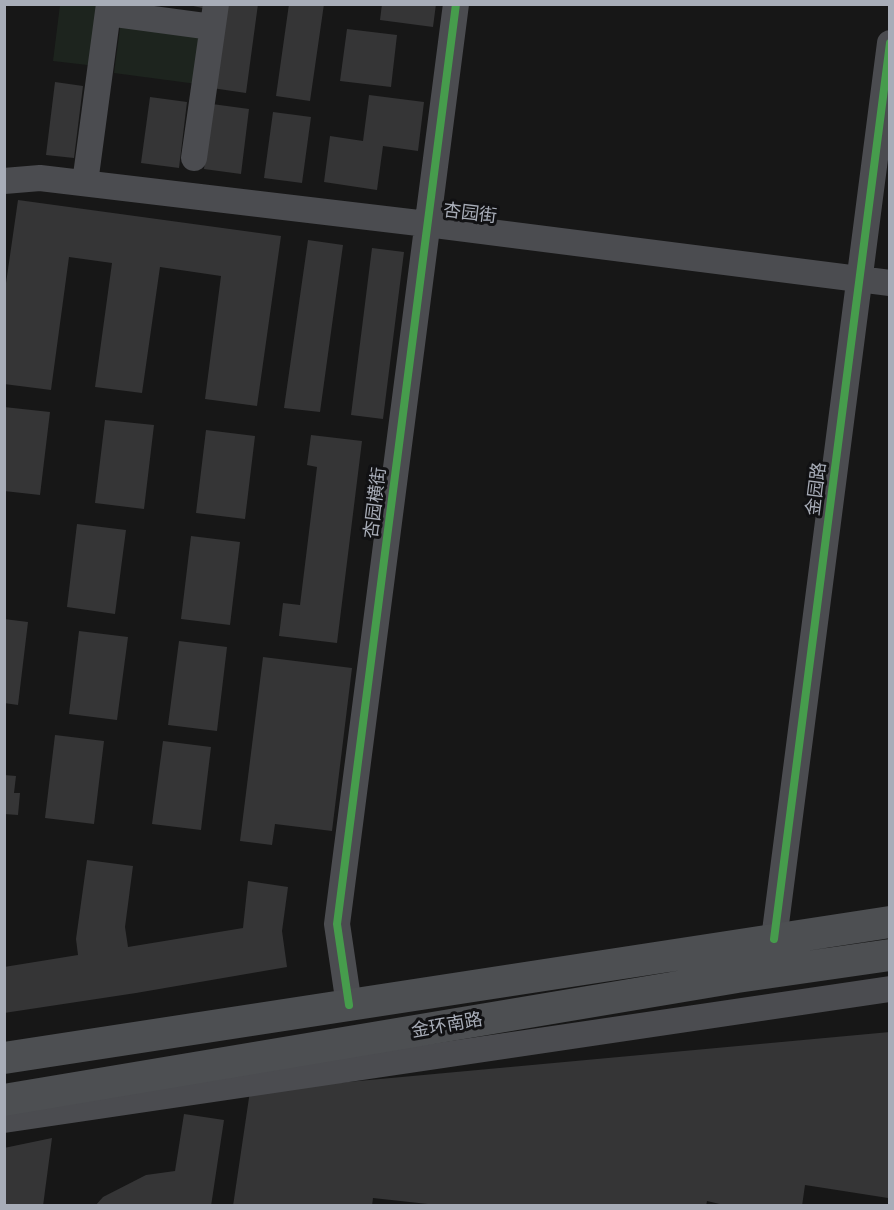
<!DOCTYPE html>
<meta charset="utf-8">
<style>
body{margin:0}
#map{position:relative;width:894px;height:1210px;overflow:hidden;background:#171717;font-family:"Space Grotesk",sans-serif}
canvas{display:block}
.frame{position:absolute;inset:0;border:6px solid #a8adb8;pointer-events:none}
</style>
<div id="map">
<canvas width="894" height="1210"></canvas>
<div class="frame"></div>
</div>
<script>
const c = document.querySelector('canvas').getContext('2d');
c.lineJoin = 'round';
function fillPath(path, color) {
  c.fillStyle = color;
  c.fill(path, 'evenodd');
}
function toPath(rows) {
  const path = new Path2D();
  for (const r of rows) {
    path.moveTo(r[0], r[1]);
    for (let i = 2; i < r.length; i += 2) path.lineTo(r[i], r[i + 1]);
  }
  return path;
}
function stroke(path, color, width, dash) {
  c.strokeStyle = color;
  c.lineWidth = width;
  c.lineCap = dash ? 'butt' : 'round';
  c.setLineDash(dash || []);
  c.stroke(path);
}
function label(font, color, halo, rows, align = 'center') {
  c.font = font + ' "Space Grotesk","Noto Sans SC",sans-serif';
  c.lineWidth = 6;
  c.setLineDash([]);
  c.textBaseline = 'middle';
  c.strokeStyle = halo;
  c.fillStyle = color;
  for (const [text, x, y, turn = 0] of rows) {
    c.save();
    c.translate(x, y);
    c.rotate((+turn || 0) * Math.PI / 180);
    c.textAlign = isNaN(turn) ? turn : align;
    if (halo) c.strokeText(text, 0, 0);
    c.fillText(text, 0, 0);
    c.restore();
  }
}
const green = toPath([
 [60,5,104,5,96,66,53,61],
 [121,21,204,32,197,84,114,73]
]);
const building = toPath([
 [184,4,207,4,207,9],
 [223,4,258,4,246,93,212,88],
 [289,4,324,4,310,101,276,96],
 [382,4,436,4,433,27,380,20],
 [347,29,397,35,391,87,340,81],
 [55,82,83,86,74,158,46,155],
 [369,95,424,102,418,151,383,146,377,190,324,182,330,136,363,141],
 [150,97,187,102,179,168,141,163],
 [212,104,249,109,241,174,204,169],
 [273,112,311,117,302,183,264,178],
 [18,200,281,236,257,406,205,399,221,276,160,267,142,393,95,387,112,263,69,257,51,390,4,384,4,297],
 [308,240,343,245,320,412,284,408],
 [372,248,404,252,383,419,351,415],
 [4,407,50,412,40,495,4,491],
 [105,420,154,425,144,509,95,503],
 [206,430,255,436,245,519,196,513],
 [311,435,362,441,337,643,279,636,283,603,300,605,317,467,307,465],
 [77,524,126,530,115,614,67,607],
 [191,536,240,542,230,625,181,619],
 [4,619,28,622,18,705,4,703],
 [79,631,128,637,117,720,69,714],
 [179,641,227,647,217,731,168,725],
 [263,657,352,668,332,831,275,824,272,845,240,841],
 [55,735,104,741,94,824,45,818],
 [163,741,211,747,201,830,152,824],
 [4,775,16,776,14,793,20,793,18,815,4,814],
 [87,860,133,866,125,927,128,947,243,928,248,881,288,887,282,931,287,967,136,993,4,1013,4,967,78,955,76,939],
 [890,1032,888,1198,805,1185,802,1206,728,1206,707,1201,706,1206,446,1206,373,1198,372,1206,233,1206,250,1091],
 [184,1114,224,1120,211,1206,95,1206,103,1197,146,1175,175,1171],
 [52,1138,43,1206,4,1206,4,1148]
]);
const minor = toPath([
 [108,13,212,27],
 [194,158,216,4],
 [4,181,40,178,427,224,890,283],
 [85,183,109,4],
 [774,939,890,43],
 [349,1005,337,924,456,4],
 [4,1120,890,989]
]);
const major = toPath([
 [4,1058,890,922],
 [4,1100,737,977,890,955]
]);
const cycleway = toPath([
 [774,939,890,43],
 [349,1005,337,924,456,4]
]);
const streetNames = [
 ["杏园街",470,214,7],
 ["金园路",817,489,-83],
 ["杏园横街",376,503,-83],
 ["金环南路",447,1026,-10]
];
fillPath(green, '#1d241e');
fillPath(building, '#353536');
stroke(minor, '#4b4c50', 26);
stroke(major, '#4d4f52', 32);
stroke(cycleway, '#469c4c', 8);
label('18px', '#a8adb8', '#111113', streetNames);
</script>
